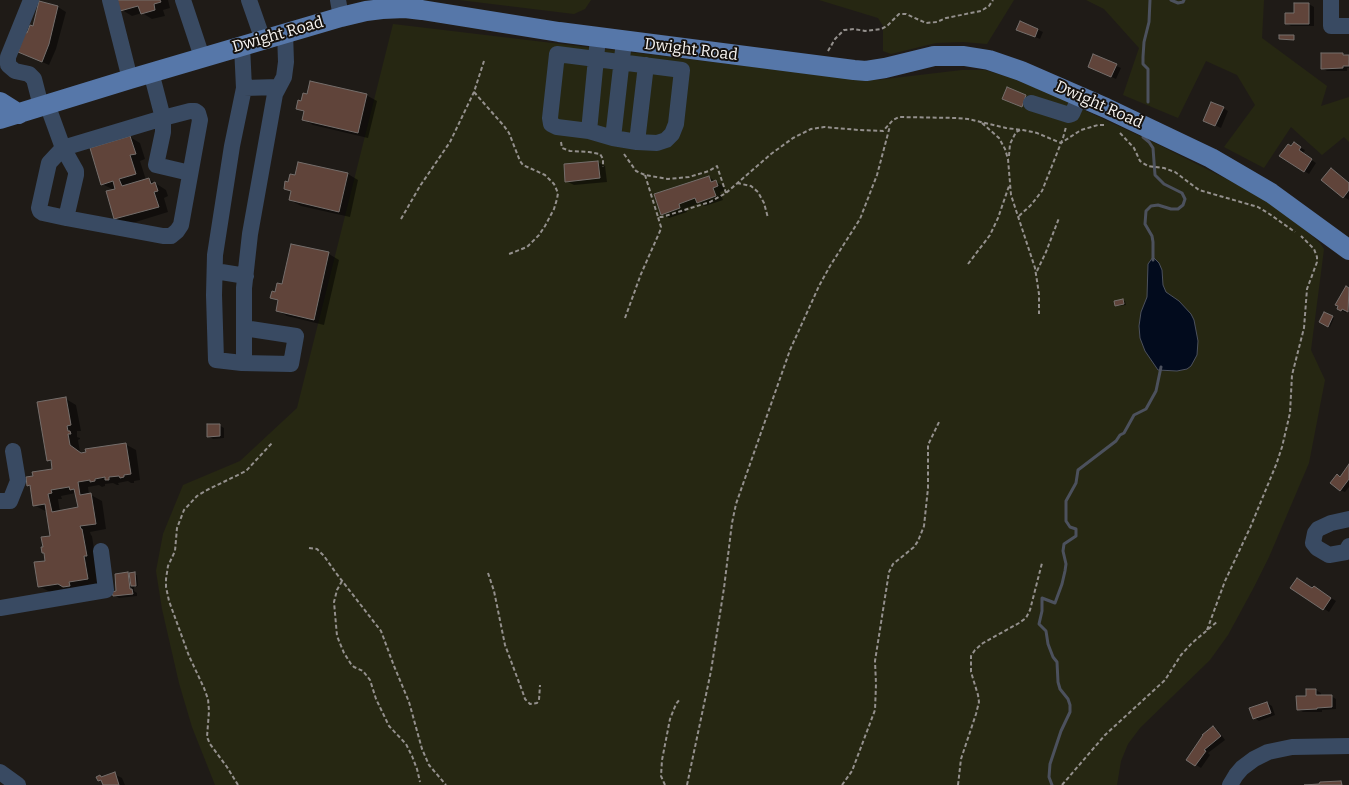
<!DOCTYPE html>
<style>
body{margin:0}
canvas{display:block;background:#1f1b17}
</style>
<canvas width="1349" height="785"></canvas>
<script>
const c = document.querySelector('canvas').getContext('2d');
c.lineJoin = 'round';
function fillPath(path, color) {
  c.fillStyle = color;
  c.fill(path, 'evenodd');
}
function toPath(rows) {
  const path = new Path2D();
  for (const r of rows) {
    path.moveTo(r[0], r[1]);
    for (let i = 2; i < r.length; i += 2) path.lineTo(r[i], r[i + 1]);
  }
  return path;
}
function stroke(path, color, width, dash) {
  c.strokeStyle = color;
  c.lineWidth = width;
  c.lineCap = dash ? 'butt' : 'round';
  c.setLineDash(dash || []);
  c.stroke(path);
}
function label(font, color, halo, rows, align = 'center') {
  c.font = font + ' Bitter,serif';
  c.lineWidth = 4;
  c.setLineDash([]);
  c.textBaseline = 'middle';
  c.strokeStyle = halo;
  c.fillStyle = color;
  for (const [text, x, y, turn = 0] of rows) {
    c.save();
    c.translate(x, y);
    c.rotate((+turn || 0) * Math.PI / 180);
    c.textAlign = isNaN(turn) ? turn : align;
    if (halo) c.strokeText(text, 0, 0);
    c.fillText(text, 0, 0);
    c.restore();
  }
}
const green = toPath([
 [459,0,591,0,585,9,574,14],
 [819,0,1014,0,987,44,963,42,936,43,891,54,883,51,883,26,878,18],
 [1086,0,1264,0,1262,38,1327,86,1321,106,1349,97,1349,142,1344,137,1322,155,1291,127,1264,168,1224,147,1255,105,1237,75,1206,61,1178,118,1123,95,1139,48,1104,9],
 [393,24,863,80,877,80,962,70,985,70,1011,78,1039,89,1159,145,1262,197,1283,211,1320,243,1324,249,1311,350,1325,380,1309,463,1269,557,1254,587,1228,635,1210,660,1140,728,1128,744,1121,761,1117,785,215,785,192,727,179,683,162,609,156,571,163,534,183,485,240,461,297,408]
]);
const water = toPath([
 [1153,257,1159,263,1162,270,1163,285,1166,292,1179,301,1191,314,1194,320,1198,341,1197,355,1191,366,1187,369,1177,371,1158,370,1145,351,1140,338,1139,326,1141,312,1147,297,1148,264,1153,257]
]);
const shadow = toPath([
 [119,0,168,0,170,8,163,10,165,16,152,19,142,13,132,16,122,10],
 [40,3,58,7,66,12,56,49,49,65,19,52,34,28],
 [1295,4,1309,4,1314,7,1314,26,1291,26,1286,23,1295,14],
 [1021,22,1043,32,1040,39,1023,32],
 [1342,54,1349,56,1349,68,1347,68,1347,71,1327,71,1322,68],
 [1094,56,1121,68,1116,79,1094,69],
 [366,95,377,101,368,138,313,125,303,119,305,113,297,108],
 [1223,108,1228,111,1221,128,1210,123],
 [130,137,140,143,145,159,140,161,146,180,149,179,166,190,168,196,164,198,168,212,126,225,116,219,114,190,102,184],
 [1294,144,1305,150,1303,154,1316,163,1309,174,1281,156,1292,148],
 [598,162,605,166,607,182,574,185,566,181],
 [348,174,358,180,350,217,301,206,290,200,292,193,285,188],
 [709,177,723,186,725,191,720,192,723,200,705,206,700,203,686,208,687,212,669,218,662,214],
 [1323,180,1349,183,1349,200,1344,197],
 [329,254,339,260,324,325,287,316,277,310,279,302,272,298,282,286],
 [1347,288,1349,289,1349,311,1348,310,1346,313,1338,308],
 [1123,300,1125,301,1126,305,1119,306,1117,305],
 [1325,313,1334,318,1330,327,1320,322],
 [66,399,76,405,81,431,77,431,77,437,80,438,80,439,78,440,80,452,83,454,125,444,136,450,140,480,134,481,134,483,131,483,128,481,118,483,119,485,117,485,113,483,105,484,105,486,102,487,99,485,88,487,89,495,91,495,102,501,106,529,90,532,91,535,92,536,96,562,98,584,50,592,39,586,46,562,51,537,47,511,45,511,34,505,31,486,29,485,54,470,52,462,48,460],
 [76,493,79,508,60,512,58,499,62,499,61,496],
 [219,425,224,428,224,438,213,439,208,436],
 [1349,466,1349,487,1345,492,1340,490,1340,478],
 [128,574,137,575,138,586,134,587,134,591,137,593,137,596,119,598,114,595,118,593],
 [1314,587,1336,601,1329,612,1292,588,1313,590],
 [1307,690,1316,690,1321,693,1321,696,1331,696,1336,699,1336,709,1322,710,1322,712,1303,712,1298,709,1307,697],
 [1267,703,1272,706,1275,715,1259,721,1254,718],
 [1213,727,1218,730,1225,740,1208,753,1210,755,1201,768,1188,760],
 [114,774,122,778,125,785,104,785,104,783,99,780]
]);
const stream = toPath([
 [1171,0,1178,3,1183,2,1184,0],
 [1148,102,1148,69,1143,64,1143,57,1144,42,1149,22,1150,0],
 [1143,137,1149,142,1153,148,1155,175,1164,184,1182,193,1185,199,1183,205,1178,209,1171,209,1158,205,1151,206,1146,211,1145,224,1152,236,1153,242,1153,260],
 [1052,785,1049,777,1050,764,1061,731,1070,712,1070,705,1068,699,1060,689,1058,682,1057,662,1053,657,1048,644,1046,631,1039,624,1042,611,1042,598,1055,603,1062,584,1065,571,1066,564,1063,551,1064,544,1076,536,1076,529,1070,527,1066,521,1066,501,1076,483,1078,470,1116,441,1120,435,1124,433,1134,415,1146,409,1156,391,1161,367]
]);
const building = toPath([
 [117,0,160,0,161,2,154,4,155,10,141,14,138,6,120,11,117,0],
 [39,1,58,6,49,44,42,62,18,52,25,32,27,33,30,25,33,26,39,1],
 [1294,3,1309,3,1309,24,1285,24,1285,13,1294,13,1294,3],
 [1020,21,1038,29,1035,37,1016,30,1020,21],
 [1279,35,1294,35,1294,40,1279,39,1279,35],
 [1321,53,1343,53,1343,55,1349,55,1349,66,1343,66,1343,68,1321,69,1321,53],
 [1093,54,1117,64,1111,77,1088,67,1093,54],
 [310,81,367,94,358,133,302,120,304,111,296,109,298,100,301,101,303,93,307,94,310,81],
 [1007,87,1026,95,1022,107,1002,99,1007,87],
 [1211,102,1224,107,1215,126,1203,121,1211,102],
 [130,136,136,154,130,155,136,174,119,179,122,186,149,178,151,184,155,182,158,191,154,192,159,207,114,219,106,191,115,189,113,181,101,185,90,148,130,136],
 [1294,142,1301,147,1299,150,1312,159,1304,172,1279,156,1288,144,1291,146,1294,142],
 [598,161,600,178,565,182,564,164,598,161],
 [298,162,348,173,339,212,289,200,291,191,284,189,285,181,288,182,290,174,295,175,298,162],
 [1331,168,1349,183,1349,190,1343,198,1321,180,1331,168],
 [709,176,711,182,716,180,718,186,713,188,716,196,697,203,695,198,679,204,680,208,661,215,654,194,709,176],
 [291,244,329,252,314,320,276,311,278,300,270,298,272,291,275,292,277,283,282,284,291,244],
 [1346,286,1349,288,1348,312,1342,309,1341,311,1337,309,1338,306,1335,305,1346,286],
 [1123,299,1124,304,1115,306,1114,301,1123,299],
 [1324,312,1333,316,1328,327,1319,322,1324,312],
 [66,397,71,425,67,426,68,431,70,431,71,434,68,434,70,445,81,453,86,452,85,449,126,443,131,474,124,475,124,477,120,478,119,476,109,477,109,480,105,480,105,477,95,479,95,481,90,482,90,480,78,482,80,495,91,493,96,524,80,526,81,529,82,529,87,556,84,556,88,579,69,582,70,586,63,587,58,584,38,587,34,562,45,561,44,553,42,553,41,547,43,547,41,537,50,536,45,504,33,506,30,485,27,486,26,477,33,476,32,472,52,469,51,460,47,461,37,402,66,397],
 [69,487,70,490,74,489,78,507,52,512,48,494,52,493,51,490,69,487],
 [207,424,220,424,220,436,207,437,207,424],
 [1349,464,1349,479,1340,491,1330,483,1337,474,1340,477,1349,464],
 [128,572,130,589,132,589,133,594,113,596,112,592,116,591,115,574,128,572],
 [135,572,136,586,131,586,129,573,135,572],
 [1297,578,1312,588,1314,586,1331,598,1323,610,1290,588,1297,578],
 [1306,689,1316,689,1316,695,1332,695,1332,707,1317,708,1317,709,1297,710,1296,696,1306,696,1306,689],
 [1267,702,1271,713,1253,719,1249,708,1267,702],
 [1213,726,1221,736,1204,750,1206,751,1195,766,1186,760,1203,735,1202,735,1213,726],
 [115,772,119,785,103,785,101,780,98,781,96,777,100,775,101,777,115,772],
 [1341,781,1342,785,1304,785,1319,784,1320,782,1341,781]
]);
const path = toPath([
 [828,51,835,39,844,30,854,29,865,31,881,29,887,26,899,14,906,14,926,23,937,22,946,18,981,11,989,6,993,0],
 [474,92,504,126,509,133,520,161,523,165,545,175,554,184,558,193,557,199,554,209,545,226,539,235,527,247,509,254],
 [982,123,999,138,1005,149,1008,159,1011,195,1035,268,1039,294,1039,314],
 [1120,133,1134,148,1140,161,1143,163,1148,166,1164,168,1175,172,1199,190,1258,207,1268,213,1295,232],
 [561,142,562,148,570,151,589,152,600,154,603,159,603,167],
 [624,154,636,171,645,175,668,179,689,177,709,171,717,166,726,193],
 [1009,156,1010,144,1016,132,1020,130],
 [645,175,658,217,662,217,710,202,726,193,771,154,793,138,811,129,824,127,859,130,883,131,893,120,899,117,957,118,968,119,1006,128,1023,130,1037,133,1061,143,1081,130,1098,125,1105,125],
 [737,183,751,186,758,192,764,203,768,218],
 [1019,216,1031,205,1042,191,1063,138,1066,127],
 [401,219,420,186,450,142,474,92,484,61],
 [968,264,990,235,998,218,1009,186],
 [1037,271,1046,252,1059,218],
 [625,318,641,274,660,231,661,227,658,217],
 [309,548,317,549,324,556,336,573,381,631,394,666,409,702,422,749,429,765,446,785],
 [488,573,494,591,505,645,523,693,525,699,530,704,537,703,539,700,540,685],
 [342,581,337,590,334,602,337,636,344,653,351,664,354,667,363,671,370,680,376,699,389,726,406,744,412,756,417,769,420,782],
 [1207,630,1225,581,1250,528,1276,465,1282,447,1290,413,1292,375,1304,328,1307,289,1317,262,1317,257,1314,249,1301,236],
 [238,785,227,767,210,744,207,737,209,711,208,699,204,688,189,656,169,601,166,587,166,579,168,566,175,551,177,528,184,510,197,496,207,490,246,471,272,443],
 [665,785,661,776,662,760,670,719,676,704,680,699],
 [687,785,711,671,724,588,732,523,736,504,790,350,819,286,830,266,860,219,877,175,890,126],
 [842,785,852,771,875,710,876,684,875,661,889,572,893,564,914,547,918,541,924,526,928,488,928,445,940,420],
 [958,785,961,759,976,714,979,702,978,695,971,672,971,656,975,650,983,643,1019,623,1026,618,1030,610,1042,563],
 [1062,785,1105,735,1165,680,1181,655,1192,643,1218,621]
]);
const minor = toPath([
 [31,0,8,57,8,65,15,71,29,74,34,79,41,106],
 [110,0,130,79],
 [183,0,202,57],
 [249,0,263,40],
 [338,0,341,17],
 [1331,0,1331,26,1349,26],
 [242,46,244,88,232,146,215,255,214,295,216,360,242,363,244,356,244,288,250,234,275,94,284,77,286,62,285,33],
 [557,54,682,70,676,124,672,134,666,140,657,143,637,142,613,138,589,131,557,127,551,124,550,118,557,54],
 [244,88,278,87],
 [1031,103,1069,115,1072,114,1080,96],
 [47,104,63,148,163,118,151,72],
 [589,131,598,38],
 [613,138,624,41],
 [637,142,646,65],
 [66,218,76,175,76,171,63,148,49,163,39,208,40,211,43,213,66,218,163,236,171,236,177,231,181,225,200,120,198,113,195,111,190,111,163,118,163,132,156,165,190,173],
 [215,271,246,276],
 [242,363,291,364,296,336,244,328],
 [0,501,10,501,18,481,13,451],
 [1349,519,1331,523,1318,529,1315,533,1313,543,1317,548,1329,555,1346,552,1349,546],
 [0,608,106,590,101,551],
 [0,772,18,785],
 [1230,785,1236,775,1242,768,1254,759,1268,752,1292,747,1349,746]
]);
const major = toPath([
 [0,102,19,114],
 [0,119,130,79,341,17,366,11,382,9,405,8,422,10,559,32,854,70,866,71,885,68,934,56,964,56,989,60,1021,71,1106,108,1211,158,1271,193,1349,250]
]);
const streetNames = [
 ["Dwight Road",278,35,-16],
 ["Dwight Road",691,50,7],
 ["Dwight Road",1099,105,24]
];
fillPath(green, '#262712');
fillPath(water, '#020b1d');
stroke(water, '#4c515d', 1);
fillPath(shadow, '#0007');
stroke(stream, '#4c515d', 3);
fillPath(building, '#60443a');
stroke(building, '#756e6b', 1);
stroke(path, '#94908d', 2, [4, 2.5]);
stroke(minor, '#394a62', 16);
stroke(major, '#5677a9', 20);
label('16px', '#f7f4f1', '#16120e', streetNames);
</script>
